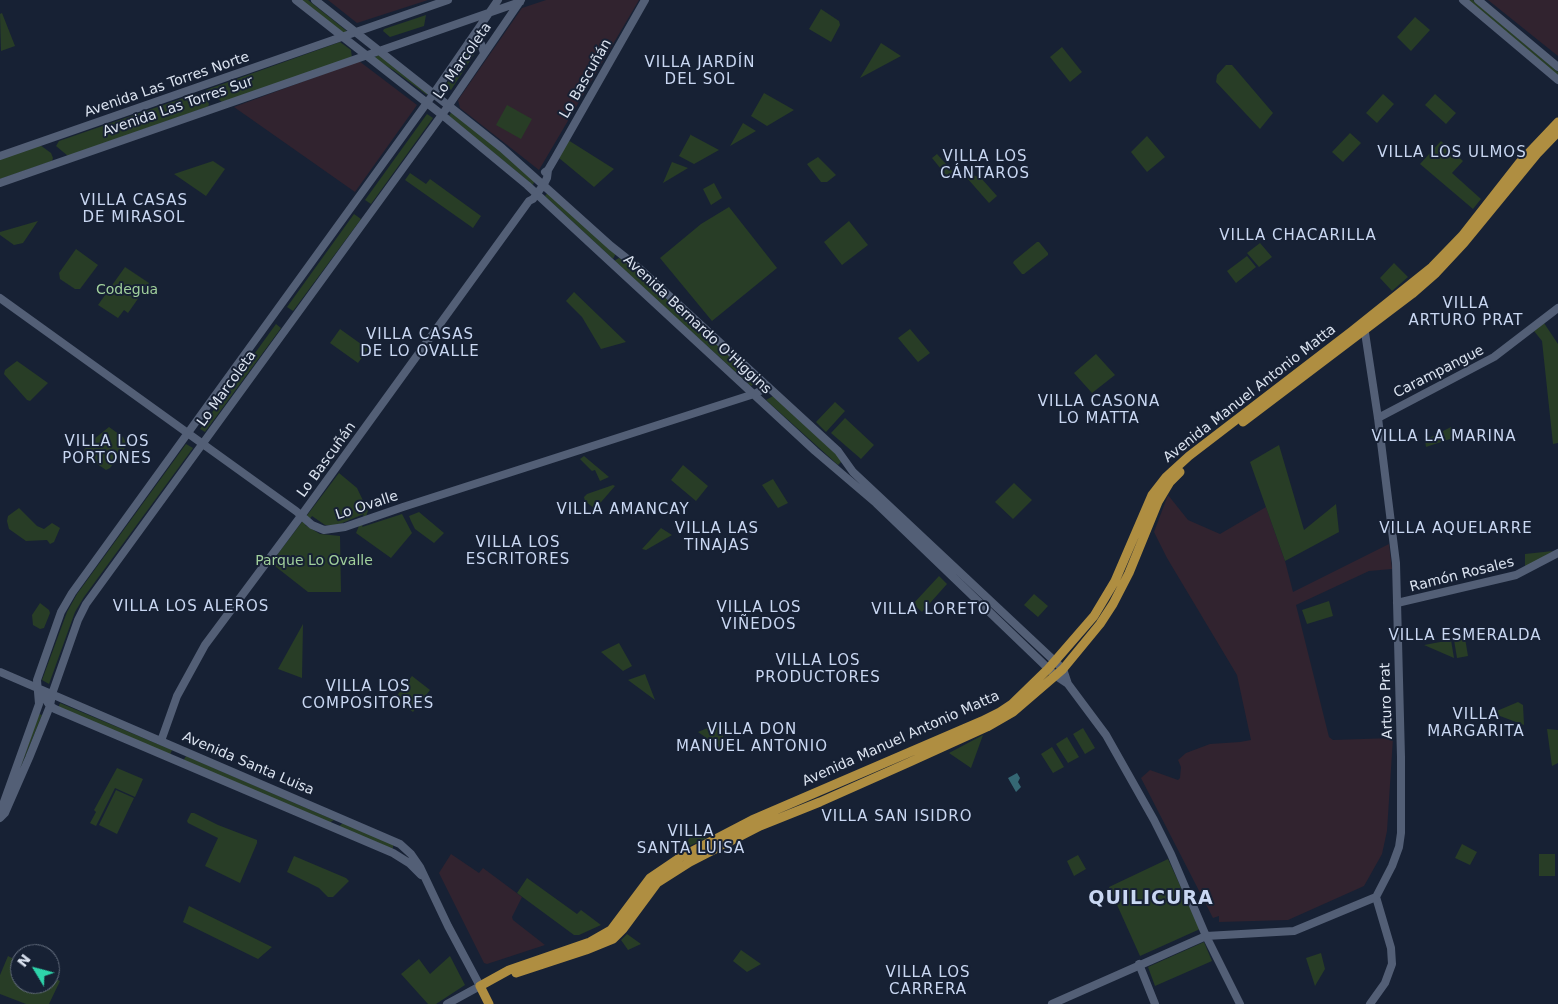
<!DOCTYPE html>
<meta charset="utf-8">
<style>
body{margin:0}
#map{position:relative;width:1558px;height:1004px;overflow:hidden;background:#172134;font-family:"DejaVu Sans",sans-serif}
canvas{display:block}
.north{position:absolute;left:10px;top:944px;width:50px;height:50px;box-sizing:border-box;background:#172134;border:1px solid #656f7f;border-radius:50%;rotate:307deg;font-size:14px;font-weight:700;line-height:20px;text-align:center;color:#dbe3f0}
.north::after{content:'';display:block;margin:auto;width:18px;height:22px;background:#2ed4aa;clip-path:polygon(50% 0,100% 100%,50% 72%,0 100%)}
</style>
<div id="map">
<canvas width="1558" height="1004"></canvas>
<div class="north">N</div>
</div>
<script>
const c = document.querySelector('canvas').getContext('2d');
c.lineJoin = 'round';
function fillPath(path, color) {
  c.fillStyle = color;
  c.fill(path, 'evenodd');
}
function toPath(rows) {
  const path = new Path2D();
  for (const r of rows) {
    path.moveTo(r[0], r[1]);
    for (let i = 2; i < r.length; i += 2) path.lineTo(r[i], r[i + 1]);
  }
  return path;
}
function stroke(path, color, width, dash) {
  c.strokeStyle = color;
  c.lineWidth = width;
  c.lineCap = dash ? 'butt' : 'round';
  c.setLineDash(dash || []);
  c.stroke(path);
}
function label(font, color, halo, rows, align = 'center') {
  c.font = font + ' "DejaVu Sans",sans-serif';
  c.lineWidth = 4;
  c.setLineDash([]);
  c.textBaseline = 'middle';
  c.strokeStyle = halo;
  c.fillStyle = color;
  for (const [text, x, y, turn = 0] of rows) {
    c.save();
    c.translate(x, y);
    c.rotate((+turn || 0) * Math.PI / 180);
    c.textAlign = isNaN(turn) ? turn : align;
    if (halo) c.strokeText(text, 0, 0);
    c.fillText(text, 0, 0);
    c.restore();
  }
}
const commercial = toPath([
 [328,0,428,0,357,23],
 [546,0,639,0,539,170,460,108,458,100,522,8],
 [1488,0,1558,0,1558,56],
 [359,61,417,105,355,192,234,107],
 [1168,495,1188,520,1220,534,1266,507,1285,561,1293,592,1389,544,1392,569,1369,571,1296,605,1329,737,1333,740,1393,738,1387,831,1382,854,1364,886,1288,920,1219,922,1219,916,1213,918,1141,778,1150,770,1178,780,1180,778,1181,767,1178,760,1186,753,1210,744,1240,742,1251,740,1237,675,1167,558,1154,532],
 [451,854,479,873,483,868,522,897,512,917,513,920,545,945,487,964,484,963,439,873]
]);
const green = toPath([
 [299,0,308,0,348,32,342,34],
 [1467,0,1473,0,1497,20,1558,72,1558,77],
 [821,9,839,21,840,25,831,42,809,29],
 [2,13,15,46,1,51,0,14],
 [426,15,424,26,390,37,383,31,384,29],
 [1415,17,1430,30,1411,51,1397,37],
 [340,42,351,50,352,58,222,102,206,90],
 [474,43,479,47,451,90,445,86],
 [881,43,901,56,860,78],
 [1062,47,1082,72,1070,82,1050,57],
 [379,55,428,93,427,95,393,70,373,58],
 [1226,65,1232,65,1273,113,1260,129,1216,82,1217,75],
 [764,93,794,110,767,126,751,116],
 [195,94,199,95,208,101,209,105,207,107,68,156,56,146,59,141],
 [1383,94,1394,104,1377,123,1366,113],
 [1435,94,1456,113,1446,124,1425,105],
 [507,105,532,119,521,139,496,125],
 [452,111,535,179,533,185,449,116],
 [427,114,433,118,371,204,365,200],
 [743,123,756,131,730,146],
 [1350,133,1361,143,1343,162,1332,152],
 [691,134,691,135,719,150,694,164,679,156],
 [1147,136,1165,157,1147,172,1131,152],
 [568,140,614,169,594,187,559,158],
 [1441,141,1463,161,1452,173,1481,199,1473,209,1420,164],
 [40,145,51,153,53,158,52,161,0,179,0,159],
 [937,154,956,175,950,176,945,174,932,158],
 [818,157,836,175,827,182,821,182,807,164],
 [213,161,225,169,206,196,174,174],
 [672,162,688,168,663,183],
 [410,173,426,184,430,179,481,216,473,228,405,180],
 [973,175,981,178,997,196,989,203,967,178],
 [714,183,722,198,711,205,703,189],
 [548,192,616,253,613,259,545,196],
 [729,207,777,268,712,321,660,258,701,224],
 [354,214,361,219,293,311,287,307],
 [38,221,23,243,14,245,0,235,0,232],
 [849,221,868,245,842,265,824,242],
 [1037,242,1039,242,1048,253,1048,255,1024,274,1022,274,1013,263,1014,261],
 [1260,243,1272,257,1259,267,1247,253],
 [76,249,98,265,80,289,75,289,60,279,59,273],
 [1247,256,1256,267,1236,283,1227,271],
 [619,258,635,269,758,381,751,386,614,261],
 [1394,263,1408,277,1392,291,1380,278],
 [125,267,149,283,128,313,124,310,118,318,98,305],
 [574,292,626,342,601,349,582,317,566,301],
 [1544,323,1558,344,1558,443,1553,444,1542,341,1534,331],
 [276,324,281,328,205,432,200,429],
 [340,329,368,349,358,363,330,343],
 [910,329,930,353,918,362,898,338],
 [1096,354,1115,375,1092,393,1074,373],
 [17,361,48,383,30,401,27,400,4,374,5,370],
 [773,396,843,460,838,465,766,400],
 [835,402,845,411,826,432,816,422],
 [845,418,874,445,861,459,831,433],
 [109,427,123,437,126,443,125,448,110,468,106,470,87,457,84,450,89,443],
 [1451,427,1456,437,1426,447,1425,440],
 [186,444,193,448,84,597,75,612,49,684,42,680,67,612,77,594],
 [1279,445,1304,530,1336,504,1339,532,1285,561,1250,462],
 [584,456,609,477,600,481,595,470,592,471,580,459],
 [683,465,708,486,696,501,671,480],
 [339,473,357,488,368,511,362,527,402,514,412,533,391,558,356,533,364,514,335,526,325,525,312,516,305,525,320,534,340,536,341,592,308,592,271,563],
 [773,479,788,503,778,508,762,485],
 [1014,483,1032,500,1013,519,995,502],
 [613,485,615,486,595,509,585,501,584,497,587,494],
 [19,508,37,526,44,529,52,523,60,528,54,542,50,544,47,540,26,541,9,529,7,521,8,516],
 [419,512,444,533,434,543,415,529,411,521,409,516],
 [661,528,672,535,646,550,642,549],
 [1553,551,1525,568,1525,554],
 [939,576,947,584,922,612,913,604],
 [1034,594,1048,606,1038,617,1024,605],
 [1329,601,1333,616,1307,624,1302,610],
 [40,603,49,610,50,613,44,628,40,629,33,625,32,615],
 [303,624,302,678,278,669],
 [1465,638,1468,656,1457,658,1454,640],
 [1451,640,1454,658,1424,645],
 [619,643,632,666,623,671,601,652],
 [645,674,655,700,628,680],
 [412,676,430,690,413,712,395,698],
 [1518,702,1523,705,1524,725,1492,713],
 [60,703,172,750,170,755,58,708],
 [39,714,42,715,13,786],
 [717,724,728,747,722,749,698,732],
 [1083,728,1095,748,1085,754,1073,734],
 [1547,729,1558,730,1558,763,1552,766],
 [983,735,971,768,949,753],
 [1067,737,1079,757,1068,763,1056,744],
 [1052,747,1064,767,1053,773,1041,754],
 [186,756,334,820,329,823,183,761],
 [117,768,143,779,135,797,115,788,96,826,90,823,96,812,94,810],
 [116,790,134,798,117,834,99,825],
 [191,813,194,813,218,825,257,840,257,843,240,883,205,866,218,838,188,823,187,821],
 [343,823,393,844,393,848,392,850,338,827],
 [696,830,707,838,680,850],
 [1462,844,1477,852,1470,865,1455,858],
 [1539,854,1555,854,1555,876,1539,876],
 [1078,855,1086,869,1074,876,1067,861],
 [294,856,346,878,349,881,333,897,328,897,319,888,287,872],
 [1168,859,1200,929,1140,956,1109,887],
 [527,878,577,914,581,910,601,925,579,935,574,935,517,893],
 [189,906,272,947,258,959,183,922],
 [627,934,641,944,628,950,621,940],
 [1204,942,1212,961,1155,986,1148,967],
 [741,950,761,964,747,972,733,961],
 [1321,953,1325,969,1315,986,1306,958],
 [8,956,20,962,20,984,50,984,50,976,60,981,49,1004,26,1004,0,994,0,975],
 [450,956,465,985,436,1004,428,1004,401,974,419,959,430,974]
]);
const water = toPath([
 [1017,773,1020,778,1018,782,1021,787,1016,792,1008,778]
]);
const secondary = toPath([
 [296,0,441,114,527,185,815,451,876,503,1056,676,1068,684],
 [315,0,502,148,611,246,640,269,838,451,853,472,1063,669,1068,684,1106,735,1154,820,1171,854,1206,936,1240,1004],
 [1463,0,1558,80],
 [1478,0,1558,67],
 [469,42,476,41,481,44,484,53],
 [0,156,448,0],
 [545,172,548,170,555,158,645,0],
 [0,183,520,2],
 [0,298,296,511,312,525,324,530,345,527,403,507,754,394,768,387],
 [1364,326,1378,418,1396,563,1401,757,1401,833,1399,847,1392,866,1376,897],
 [1378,418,1494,357,1558,308],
 [1397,603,1516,575,1558,553],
 [0,672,400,844,411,854,420,867,448,926,480,986,447,1004],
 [39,690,50,706,55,709,393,853,409,863,421,875],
 [161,741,177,696,205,645,301,516,529,201,533,199,544,184,547,178,548,170],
 [1,810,39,704,37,680,61,612,72,593,434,93,498,0],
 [0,818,5,813,29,758,50,706,52,694,78,620,86,604,449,105,521,0],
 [1139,964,1155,1004],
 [1052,1004,1206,936,1294,931,1376,897],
 [1370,1004,1385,983,1392,964,1391,948,1376,897]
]);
const primary = toPath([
 [1243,422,1412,294,1436,273,1464,243,1537,154,1558,132],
 [516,973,586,950,613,939,623,929,657,883,690,862,760,826,820,802,910,762,987,727,1013,712,1063,669,1100,624,1113,604,1129,573,1158,502,1170,482,1180,472],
 [489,1004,480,986,509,970,590,942,611,930,650,878,681,857,752,820,982,721,1000,712,1012,704,1048,669,1094,616,1115,581,1152,495,1166,477,1189,456,1352,331,1432,267,1462,236,1520,162,1558,122]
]);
const streetNames = [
 ["Lo Marcoleta",463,61,-55],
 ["Lo Bascuñán",586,79,-60],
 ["Avenida Las Torres Norte",167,85,-19],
 ["Avenida Las Torres Sur",178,107,-19],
 ["Avenida Bernardo O'Higgins",697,325,43],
 ["Carampangue",1439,372,-27],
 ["Lo Marcoleta",227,389,-54],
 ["Avenida Manuel Antonio Matta",1250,394,-38],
 ["Lo Bascuñán",327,460,-54],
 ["Lo Ovalle",367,506,-18],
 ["Ramón Rosales",1462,575,-14],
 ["Arturo Prat",1387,701,-92],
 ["Avenida Manuel Antonio Matta",901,739,-24],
 ["Avenida Santa Luisa",248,764,23]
];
const parkNames = [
 ["Codegua",127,290],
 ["Parque Lo Ovalle",314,561]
];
const neighbourhoodNames = [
 ["VILLA JARDÍN",700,63],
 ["DEL SOL",700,80],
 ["VILLA LOS ULMOS",1452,153],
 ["VILLA LOS",985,157],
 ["CÁNTAROS",985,174],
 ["VILLA CASAS",134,201],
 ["DE MIRASOL",134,218],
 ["VILLA CHACARILLA",1298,236],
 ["VILLA",1466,304],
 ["ARTURO PRAT",1466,321],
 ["VILLA CASAS",420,335],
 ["DE LO OVALLE",420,352],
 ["VILLA CASONA",1099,402],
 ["LO MATTA",1099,419],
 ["VILLA LA MARINA",1444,437],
 ["VILLA LOS",107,442],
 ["PORTONES",107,459],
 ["VILLA AMANCAY",623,510],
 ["VILLA LAS",717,529],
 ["TINAJAS",717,546],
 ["VILLA AQUELARRE",1456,529],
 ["VILLA LOS",518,543],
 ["ESCRITORES",518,560],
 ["VILLA LOS ALEROS",191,607],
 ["VILLA LOS",759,608],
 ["VIÑEDOS",759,625],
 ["VILLA LORETO",931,610],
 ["VILLA ESMERALDA",1465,636],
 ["VILLA LOS",818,661],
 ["PRODUCTORES",818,678],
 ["VILLA LOS",368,687],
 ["COMPOSITORES",368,704],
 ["VILLA",1476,715],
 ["MARGARITA",1476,732],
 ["VILLA DON",752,730],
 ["MANUEL ANTONIO",752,747],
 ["VILLA SAN ISIDRO",897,817],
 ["VILLA",691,832],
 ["SANTA LUISA",691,849],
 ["VILLA LOS",928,973],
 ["CARRERA",928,990]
];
const districtNames = [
 ["QUILICURA",1151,899]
];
fillPath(commercial, '#31232f');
fillPath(green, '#283d26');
fillPath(water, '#356774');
stroke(secondary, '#535f76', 8);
stroke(primary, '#af8e41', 9);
label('14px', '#dbe3f0', '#172134', streetNames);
label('14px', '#a1d09c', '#172134', parkNames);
c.letterSpacing = '1px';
label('15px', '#c9d7f2', '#172134', neighbourhoodNames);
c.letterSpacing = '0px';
c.letterSpacing = '1px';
label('bold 19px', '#c9d7f2', '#172134', districtNames);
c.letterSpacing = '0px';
</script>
